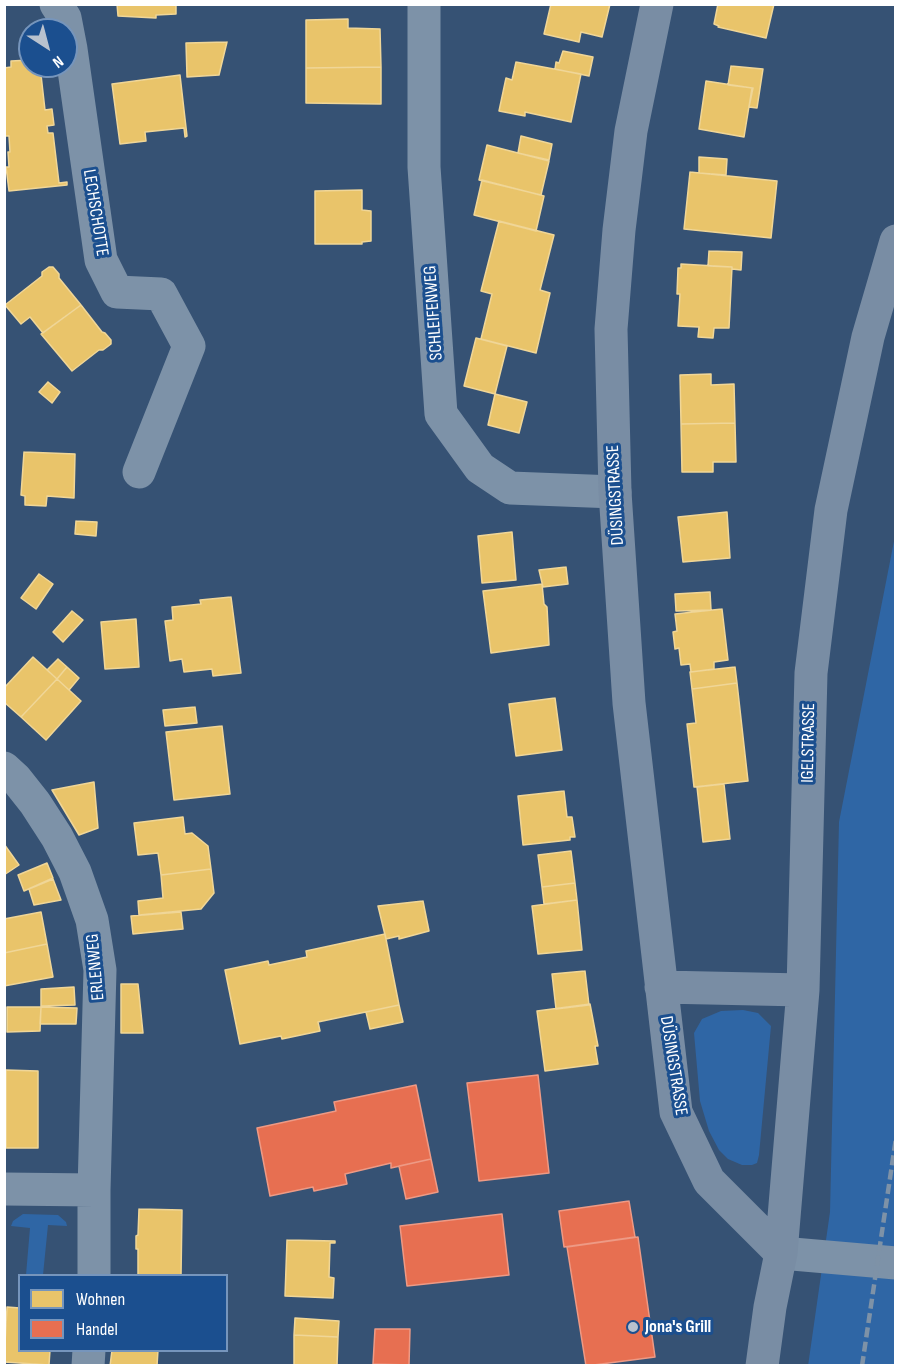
<!DOCTYPE html>
<meta charset="utf-8">
<style>
body{margin:0}
#map{position:relative;width:900px;height:1370px;overflow:hidden;background:#365274;font-family:"Sofia Sans Condensed",sans-serif}
canvas{display:block}
.frame{position:absolute;inset:0;border:6px solid #fff;pointer-events:none}
.legend{position:absolute;left:18px;top:1274px;width:210px;height:78px;box-sizing:border-box;background:#1b4f8f;border:2px solid #7695bc;margin:0;padding:8px 10px;list-style:none;font-size:18px;color:#fff}
.legend li{display:flex;align-items:center;gap:12px;height:30px}
.legend b{width:30px;border:2px solid #7695bc}
.north{position:absolute;left:18px;top:18px;width:60px;height:60px;box-sizing:border-box;background:#1b4f8f;border:2px solid #7695bc;border-radius:50%;rotate:144deg;font-size:16px;font-weight:700;line-height:24px;text-align:center;color:#fff}
.north::after{content:'';display:block;margin:auto;width:21px;height:27px;background:#b9c2ce;clip-path:polygon(50% 0,100% 100%,50% 72%,0 100%)}
</style>
<div id="map">
<canvas width="900" height="1370"></canvas>
<div class="frame"></div>
<ul class="legend">
<li><b style="height:16px;background:#e9c46a"></b>Wohnen</li>
<li><b style="height:16px;background:#e76f51"></b>Handel</li>
</ul>
<div class="north">N</div>
</div>
<script>
const c = document.querySelector('canvas').getContext('2d');
c.lineJoin = 'round';
function fillPath(path, color) {
  c.fillStyle = color;
  c.fill(path, 'evenodd');
}
function toPath(rows) {
  const path = new Path2D();
  for (const r of rows) {
    path.moveTo(r[0], r[1]);
    for (let i = 2; i < r.length; i += 2) path.lineTo(r[i], r[i + 1]);
  }
  return path;
}
function stroke(path, color, width, dash) {
  c.strokeStyle = color;
  c.lineWidth = width;
  c.lineCap = dash ? 'butt' : 'round';
  c.setLineDash(dash || []);
  c.stroke(path);
}
function label(font, color, halo, rows, align = 'center') {
  c.font = font + ' "Sofia Sans Condensed",sans-serif';
  c.lineWidth = 6;
  c.setLineDash([]);
  c.textBaseline = 'middle';
  c.strokeStyle = halo;
  c.fillStyle = color;
  for (const [text, x, y, turn = 0] of rows) {
    c.save();
    c.translate(x, y);
    c.rotate((+turn || 0) * Math.PI / 180);
    c.textAlign = isNaN(turn) ? turn : align;
    if (halo) c.strokeText(text, 0, 0);
    c.fillText(text, 0, 0);
    c.restore();
  }
}
const green = toPath([
 [895,536,895,1365,808,1366,830,1212,839,822],
 [743,1010,758,1013,771,1026,759,1155,757,1163,752,1165,742,1165,728,1159,719,1150,709,1131,700,1101,694,1033,702,1019,721,1011],
 [23,1214,58,1215,66,1222,67,1226,48,1225,43,1275,26,1275,30,1228,11,1226,13,1221]
]);
const homes = toPath([
 [117,4,176,4,176,14,156,15,156,18,118,16,117,4],
 [551,4,610,4,602,37,581,32,579,42,544,34,551,4],
 [718,4,774,4,766,38,718,27,719,26,714,24,718,4],
 [348,19,348,28,380,29,381,67,306,68,306,20,348,19],
 [227,42,219,75,187,77,186,43,227,42],
 [563,51,593,57,589,76,555,69,556,62,559,63,563,51],
 [30,60,30,66,40,66,45,110,52,109,54,125,47,126,48,133,53,133,59,183,67,182,67,185,9,191,6,167,9,167,8,152,10,152,9,136,4,136,4,68,11,67,11,61,30,60],
 [516,62,581,74,571,122,525,112,525,116,499,111,506,78,512,80,516,62],
 [731,66,763,69,757,108,749,107,753,88,728,85,731,66],
 [381,67,381,104,306,103,306,68,381,67],
 [180,75,187,136,185,137,184,128,145,132,146,141,120,144,112,84,180,75],
 [706,81,752,88,744,137,699,129,706,81],
 [521,136,552,144,549,160,518,153,521,136],
 [487,145,549,161,541,195,479,180,487,145],
 [699,157,727,159,726,175,699,173,699,157],
 [690,172,777,181,771,238,684,229,690,172],
 [482,180,544,196,536,231,474,215,482,180],
 [362,190,362,210,371,211,371,241,362,242,362,244,315,244,315,191,362,190],
 [499,221,554,235,540,290,550,293,536,353,481,339,492,294,481,291,499,221],
 [709,251,742,252,741,270,732,269,732,267,708,266,709,251],
 [681,264,732,267,729,328,714,328,713,338,698,337,699,327,678,326,680,294,677,294,678,268,681,268,681,264],
 [49,267,53,267,59,274,59,278,81,305,43,333,30,317,21,324,5,305,42,276,42,272,49,267],
 [81,305,102,332,105,333,111,340,111,344,103,350,99,350,72,371,41,334,81,305],
 [476,338,507,346,495,394,464,386,476,338],
 [711,374,711,385,734,384,735,423,681,424,680,375,711,374],
 [48,382,60,392,52,403,39,392,48,382],
 [495,394,527,402,519,433,488,425,495,394],
 [735,423,736,462,713,462,713,472,682,472,681,424,735,423],
 [24,452,75,454,74,498,47,496,46,506,25,505,25,496,21,495,24,452],
 [727,512,730,558,683,562,678,517,727,512],
 [76,521,97,522,96,536,75,534,76,521],
 [512,532,516,580,482,583,478,536,512,532],
 [566,567,568,584,543,587,539,570,566,567],
 [39,574,53,584,36,609,21,598,39,574],
 [542,584,544,604,547,607,549,645,491,653,483,591,542,584],
 [710,592,711,610,676,611,675,594,710,592],
 [231,597,241,673,213,676,212,669,184,672,182,659,170,661,165,621,173,620,172,607,201,604,200,600,231,597],
 [722,609,728,660,714,662,714,669,691,672,690,664,681,665,679,648,675,649,673,632,677,631,675,614,722,609],
 [72,611,83,620,63,642,53,632,72,611],
 [136,619,139,667,105,669,101,622,136,619],
 [33,657,57,679,21,717,4,702,4,688,33,657],
 [58,659,67,667,57,679,47,670,58,659],
 [67,667,79,678,69,690,57,679,67,667],
 [735,667,737,683,692,689,690,672,735,667],
 [57,679,81,701,46,740,21,717,57,679],
 [737,683,748,781,694,787,687,724,696,723,692,689,737,683],
 [555,698,562,750,516,756,509,704,555,698],
 [195,707,197,723,165,726,163,710,195,707],
 [222,726,230,794,174,800,166,732,222,726],
 [94,782,98,828,79,835,52,790,94,782],
 [724,784,730,839,703,842,697,787,724,784],
 [564,791,567,817,572,817,575,837,570,837,570,840,523,845,518,796,564,791],
 [183,817,185,834,192,833,208,846,211,869,161,875,158,853,138,855,134,823,183,817],
 [4,844,19,865,4,875,4,844],
 [571,851,575,883,542,887,538,855,571,851],
 [47,863,53,878,24,891,18,875,47,863],
 [211,869,214,893,201,909,139,915,138,901,163,898,161,875,211,869],
 [53,879,61,900,34,905,29,889,53,879],
 [575,883,577,900,544,904,542,887,575,883],
 [577,900,582,950,538,954,532,906,577,900],
 [423,901,429,931,399,939,399,936,386,939,378,906,423,901],
 [41,912,47,944,4,953,4,919,41,912],
 [181,912,183,929,133,934,131,916,181,912],
 [385,934,399,1005,318,1022,320,1031,282,1039,281,1036,240,1044,225,970,268,961,269,965,307,957,306,951,385,934],
 [47,944,53,977,4,986,4,953,47,944],
 [585,971,589,1005,556,1009,552,974,585,971],
 [121,984,138,984,143,1033,121,1033,121,984],
 [74,987,75,1005,41,1006,41,989,74,987],
 [590,1004,598,1046,595,1046,598,1064,545,1071,537,1011,590,1004],
 [399,1005,403,1022,370,1029,366,1012,399,1005],
 [7,1007,41,1007,40,1031,7,1032,7,1007],
 [41,1007,77,1008,76,1024,40,1024,41,1007],
 [4,1070,6,1071,6,1148,4,1148,4,1070],
 [6,1070,38,1071,38,1148,6,1148,6,1070],
 [139,1209,182,1210,181,1276,138,1275,138,1249,136,1249,136,1236,138,1235,139,1209],
 [287,1240,335,1241,335,1243,330,1243,329,1277,334,1278,333,1298,285,1296,287,1240],
 [7,1307,20,1308,20,1350,50,1350,49,1365,4,1362,7,1307],
 [295,1318,339,1321,338,1337,294,1335,295,1318],
 [294,1335,338,1337,337,1366,294,1366,294,1335],
 [112,1350,158,1350,157,1366,110,1366,112,1350]
]);
const shops = toPath([
 [538,1075,549,1173,479,1181,467,1083,538,1075],
 [416,1085,431,1159,391,1168,391,1163,345,1174,347,1184,314,1191,313,1187,270,1196,257,1128,336,1111,334,1102,416,1085],
 [431,1159,438,1192,406,1199,399,1166,431,1159],
 [629,1201,635,1237,564,1247,559,1211,629,1201],
 [502,1214,509,1275,407,1286,400,1226,502,1214],
 [638,1237,655,1357,586,1366,567,1247,638,1237],
 [375,1329,410,1329,409,1365,373,1364,375,1329]
]);
const street = toPath([
 [56,4,65,18,71,49,101,260,117,292,161,294,189,346,139,472],
 [424,4,424,167,441,414,480,468,510,488,615,492],
 [4,768,16,779,35,803,57,837,75,872,92,920,100,970,94,1190,94,1276],
 [4,1189,94,1190],
 [781,1253,896,1263],
 [88,1366,89,1350]
]);
const secondary = toPath([
 [657,4,631,131,619,230,611,329,615,492,629,703,676,1112,709,1181,781,1253],
 [661,987,803,990],
 [762,1366,770,1307,781,1253,803,990,811,673,831,510,868,337,896,241]
]);
const rail = toPath([
 [862,1366,896,1138]
]);
const markers = [
 [633,1327,6,"#b9c2ce"]
];
const streetNames = [
 ["LECHSCHOTTE",95,213,81],
 ["SCHLEIFENWEG",434,313,-94],
 ["DÜSINGSTRASSE",616,495,-93],
 ["IGELSTRASSE",809,743,-89],
 ["ERLENWEG",96,967,-95],
 ["DÜSINGSTRASSE",673,1066,81]
];
const poiNames = [
 ["Jona's Grill",645,1327]
];
fillPath(green, '#2f66a5');
fillPath(homes, '#e9c46a');
stroke(homes, '#f0d697', 1.5);
fillPath(shops, '#e76f51');
stroke(shops, '#ee9a85', 1.5);
stroke(street, '#7d92a8', 33);
stroke(secondary, '#798da4', 33);
stroke(rail, '#7e92a7', 4.5, [10, 4.5]);
for (const [x, y, r, color] of markers) {
  const dot = new Path2D();
  dot.arc(x, y, r, 0, 2 * Math.PI);
  c.fillStyle = color;
  c.fill(dot);
  stroke(dot, '#1b4f8f', 2);
}
label('18px', '#fff', '#1b4f8f', streetNames);
label('bold 18px', '#fff', '#1b4f8f', poiNames, 'left');
</script>
